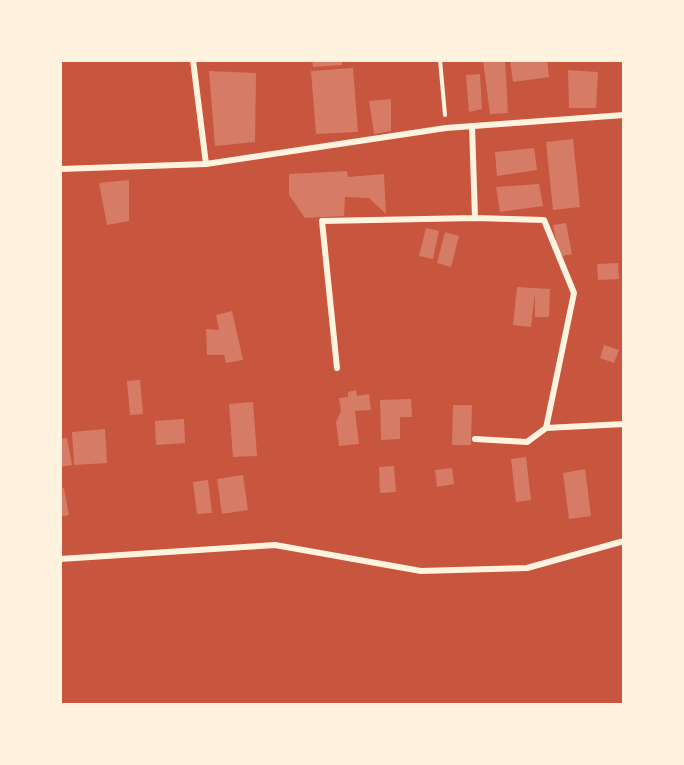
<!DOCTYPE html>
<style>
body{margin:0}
#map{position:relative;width:684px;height:765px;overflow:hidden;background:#c8553d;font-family:"Fira Sans Condensed",sans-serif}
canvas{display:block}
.frame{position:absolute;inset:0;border:62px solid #fff3e0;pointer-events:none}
</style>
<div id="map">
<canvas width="684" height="765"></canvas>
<div class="frame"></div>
</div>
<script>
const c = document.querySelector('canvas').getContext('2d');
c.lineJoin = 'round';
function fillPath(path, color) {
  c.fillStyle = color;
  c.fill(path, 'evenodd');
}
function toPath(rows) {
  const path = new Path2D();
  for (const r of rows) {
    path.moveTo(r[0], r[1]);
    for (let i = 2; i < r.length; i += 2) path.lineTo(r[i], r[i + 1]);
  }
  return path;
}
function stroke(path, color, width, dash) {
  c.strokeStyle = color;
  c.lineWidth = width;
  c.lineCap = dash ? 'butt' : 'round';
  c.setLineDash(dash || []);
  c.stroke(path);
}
const building = toPath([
 [312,60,342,60,342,65,313,67],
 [483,60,505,60,508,113,490,114],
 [510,60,547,60,549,77,513,82],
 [353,68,358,132,316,134,311,71],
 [568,70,598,72,596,108,569,108],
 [209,71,256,73,255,142,215,146],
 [480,74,482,109,469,112,466,75],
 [391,99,391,131,374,134,369,101],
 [573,139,580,207,553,210,546,142],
 [534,148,537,170,497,176,495,152],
 [347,171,348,177,384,174,386,214,369,198,345,197,344,216,305,218,289,195,289,174],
 [129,180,129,221,107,225,99,183],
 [539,184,543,206,500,212,496,187],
 [566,223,572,254,559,257,553,225],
 [426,228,439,231,433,259,419,256],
 [445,232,459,236,451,267,437,263],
 [618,263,619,279,598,280,597,264],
 [517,287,550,289,549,317,535,317,535,293,531,327,513,325],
 [232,311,243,360,226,363,224,355,207,355,206,329,219,330,216,315],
 [604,345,619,350,614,363,600,358],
 [140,380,143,414,130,415,127,381],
 [356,390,357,396,369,394,371,410,355,411,359,444,339,446,336,422,341,411,339,398,348,397,348,392],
 [411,399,412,417,400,417,400,439,381,440,380,400],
 [253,402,257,456,233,457,229,404],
 [453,405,472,405,471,445,452,445],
 [184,419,185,443,156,445,155,421],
 [105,429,107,463,74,465,72,432],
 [67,438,72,465,60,467,60,439],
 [526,457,531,500,516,502,511,459],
 [394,466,396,492,380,493,379,467],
 [452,468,454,484,437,487,435,470],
 [585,469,591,516,569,519,563,473],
 [243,475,248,510,222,514,217,479],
 [208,480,212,513,197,514,193,482],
 [64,488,69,515,60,517,60,489]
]);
const path = toPath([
 [440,60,445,115]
]);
const minor = toPath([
 [193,60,206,164],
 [472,126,475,218,544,220,574,293,546,428,527,442,475,439],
 [60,169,206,164,446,128,624,115],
 [337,368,322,221,475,218],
 [546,428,624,424],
 [60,559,275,545,421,571,527,568,624,541]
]);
fillPath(building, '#d67c66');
stroke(path, '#fff3e0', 4);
stroke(minor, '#fff3e0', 6);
</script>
